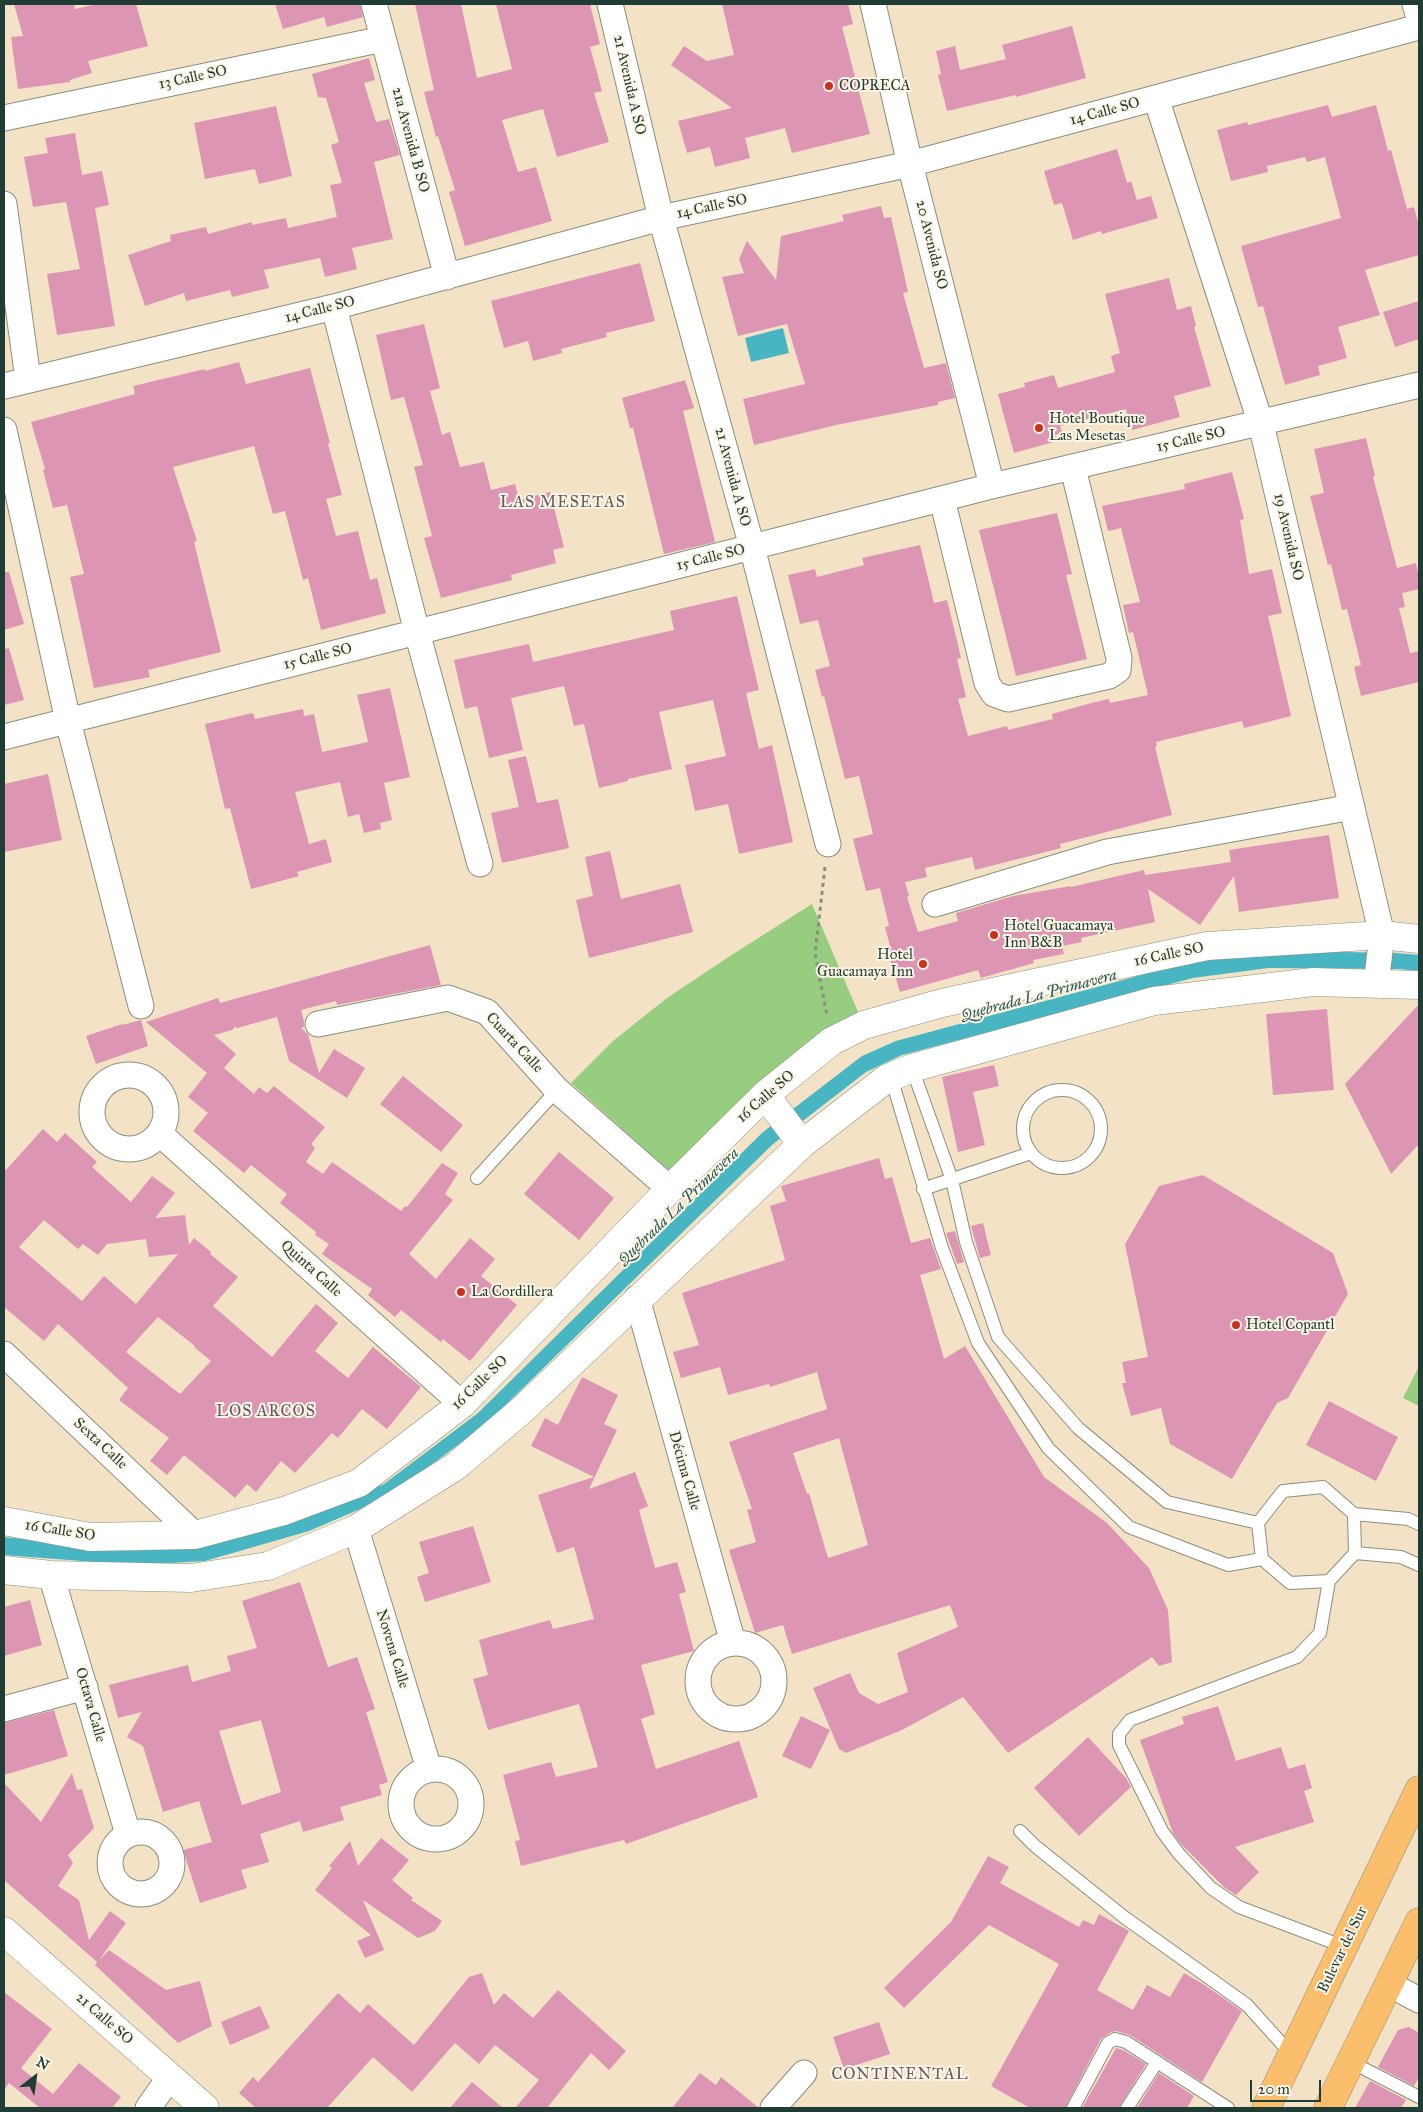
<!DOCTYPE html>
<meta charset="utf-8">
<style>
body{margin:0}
#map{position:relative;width:1423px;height:2112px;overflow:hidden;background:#f3e2c5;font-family:"IM FELL Great Primer",serif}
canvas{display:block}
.frame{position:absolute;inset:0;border:5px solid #1f3d34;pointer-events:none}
.north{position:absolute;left:10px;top:2052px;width:50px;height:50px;-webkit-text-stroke:4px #fcf5e5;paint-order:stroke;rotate:30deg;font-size:14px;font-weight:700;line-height:20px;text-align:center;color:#1f3d34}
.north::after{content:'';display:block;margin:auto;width:18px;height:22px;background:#1f3d34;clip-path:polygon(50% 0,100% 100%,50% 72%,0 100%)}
.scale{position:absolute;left:1250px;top:2080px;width:71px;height:22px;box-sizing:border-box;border:2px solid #1f3d34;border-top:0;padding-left:6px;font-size:15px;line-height:18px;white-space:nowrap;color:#1f3d34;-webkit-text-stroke:4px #fcf5e5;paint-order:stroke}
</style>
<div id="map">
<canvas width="1423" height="2112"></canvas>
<div class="frame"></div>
<div class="north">N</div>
<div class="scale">20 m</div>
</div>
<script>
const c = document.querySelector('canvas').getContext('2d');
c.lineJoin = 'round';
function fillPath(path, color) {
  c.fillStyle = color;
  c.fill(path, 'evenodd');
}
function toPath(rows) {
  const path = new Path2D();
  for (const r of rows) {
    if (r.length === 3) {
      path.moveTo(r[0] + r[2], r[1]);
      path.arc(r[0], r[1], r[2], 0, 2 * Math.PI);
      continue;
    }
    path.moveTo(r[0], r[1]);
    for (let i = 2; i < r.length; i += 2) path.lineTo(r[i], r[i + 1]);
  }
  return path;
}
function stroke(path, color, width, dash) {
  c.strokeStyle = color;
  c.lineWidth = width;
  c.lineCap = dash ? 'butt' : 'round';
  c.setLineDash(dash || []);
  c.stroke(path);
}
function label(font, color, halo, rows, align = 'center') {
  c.font = font + ' "IM FELL Great Primer",serif';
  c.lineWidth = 4;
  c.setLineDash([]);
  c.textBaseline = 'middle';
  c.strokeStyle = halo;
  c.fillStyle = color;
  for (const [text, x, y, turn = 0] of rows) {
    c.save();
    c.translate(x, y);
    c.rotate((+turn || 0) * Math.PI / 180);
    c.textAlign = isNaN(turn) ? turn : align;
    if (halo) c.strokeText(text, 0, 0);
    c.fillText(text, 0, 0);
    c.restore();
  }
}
const green = toPath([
 [812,904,864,1026,684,1184,571,1083,613,1041,667,998,730,956],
 [1419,1366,1419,1406,1403,1398]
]);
const water = toPath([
 [783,328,789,353,751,362,745,338],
 [1291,951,1396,953,1419,955,1419,971,1399,969,1268,968,1193,978,902,1055,866,1072,773,1144,486,1424,388,1497,309,1531,205,1561,134,1565,4,1555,4,1537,131,1551,202,1546,303,1517,384,1484,478,1413,763,1132,862,1056,896,1041,1190,962]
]);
const building = toPath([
 [14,4,74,4,75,9,97,4,136,4,148,46,88,61,92,73,70,80,70,82,18,89,11,37,23,36],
 [275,4,360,4,363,17,327,27,324,17,283,29],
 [415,4,461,4,477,78,512,69,496,4,590,4,600,44,590,47,602,91,594,93,609,142,557,157,543,109,502,120,518,172,536,167,552,221,465,246,449,192,455,190,438,136,436,137,424,92,434,90],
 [722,4,848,4,853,24,842,27,870,134,792,153,785,128,745,138,750,158,715,167,710,147,687,153,678,121,732,108,671,65,684,46,707,61,734,55],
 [1072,26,1086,78,1016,97,1016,95,947,111,938,75,941,74,936,51,955,46,960,70,1006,59,1002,45],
 [369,58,375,80,364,83,376,122,389,119,400,155,374,162,393,239,352,248,357,269,325,277,320,258,264,270,269,288,232,297,230,290,186,301,184,293,145,306,128,255,171,241,170,235,206,227,208,234,252,222,252,225,286,218,288,228,337,217,330,185,342,183,331,145,339,142,326,98,318,97,312,74],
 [1328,105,1332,117,1376,105,1388,151,1391,150,1407,209,1414,207,1419,226,1419,255,1365,270,1380,315,1338,327,1347,358,1318,366,1320,375,1285,385,1263,306,1258,307,1241,246,1341,218,1325,157,1307,162,1305,157,1267,166,1268,172,1231,181,1217,130,1247,122,1248,125],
 [276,106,292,176,259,184,255,169,205,179,194,123],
 [75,133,82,175,102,171,109,205,95,208,115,326,57,335,47,274,80,269,66,202,33,207,24,157,48,153,45,138],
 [1117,149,1127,183,1131,181,1137,200,1151,196,1158,218,1102,234,1101,231,1073,240,1062,203,1054,205,1044,171],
 [881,206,884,218,891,217,908,292,903,293,924,368,946,363,955,398,938,402,938,405,836,425,754,445,743,399,805,384,787,324,738,336,722,277,744,273,739,259,747,241,776,280,781,236,844,221,842,215],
 [640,263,655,321,606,333,607,337,561,349,562,353,533,361,528,341,504,348,491,301],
 [1169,278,1177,310,1191,306,1196,326,1194,327,1211,386,1174,396,1180,417,1132,430,1126,409,1060,426,1062,433,1055,435,1057,441,1014,453,998,394,1025,387,1024,383,1054,375,1058,388,1115,372,1111,356,1120,353,1105,294],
 [1419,301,1419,339,1395,347,1383,312],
 [424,324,440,388,430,391,442,435,450,432,460,467,484,462,491,490,515,484,519,500,550,492,564,547,553,550,556,563,511,575,512,580,441,598,424,538,432,536,414,467,423,465,404,397,391,400,376,335],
 [239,362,246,384,310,368,330,443,328,444,342,495,326,499,336,536,358,531,370,580,377,578,386,613,321,630,308,578,303,580,285,511,273,514,254,446,173,467,197,541,194,542,221,652,148,670,150,677,94,688,70,577,84,574,67,505,53,508,43,470,45,469,31,422,135,394,133,386,205,369,205,371],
 [685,380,694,408,683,411,715,542,664,554,633,428,630,428,622,398],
 [1366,438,1375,476,1373,477,1397,568,1416,563,1419,578,1419,589,1402,593,1405,607,1399,608,1410,653,1419,651,1419,682,1361,696,1354,667,1361,665,1347,609,1342,610,1331,564,1328,565,1310,496,1324,493,1314,449],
 [1232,472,1244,519,1240,520,1249,574,1272,569,1282,613,1268,616,1291,716,1244,728,1242,721,1156,742,1157,746,1155,747,1172,815,1060,844,1061,848,975,870,972,857,925,868,927,877,905,882,909,896,907,897,918,932,958,921,956,913,1013,896,1071,886,1071,887,1144,870,1145,875,1231,862,1229,850,1329,835,1339,898,1239,912,1234,876,1200,925,1148,889,1155,922,1081,938,1082,942,1062,946,1064,954,1033,960,1034,963,981,978,978,970,900,992,888,952,891,950,885,927,889,926,880,888,866,891,853,839,873,834,859,776,845,779,824,696,822,697,815,670,830,666,818,620,800,624,788,575,815,569,817,577,864,565,862,558,920,545,934,603,947,600,958,645,961,658,957,659,966,697,958,699,968,736,1007,726,1008,730,1053,719,1052,714,1091,703,1109,699,1110,703,1148,695,1133,632,1129,633,1123,605,1140,602,1121,528,1108,531,1102,506,1185,489,1184,484],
 [1057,513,1072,574,1066,575,1087,659,1016,676,979,530],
 [4,572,9,572,24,624,4,630],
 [737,596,759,690,746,693,759,749,772,745,793,842,739,854,728,804,695,811,685,765,726,756,713,700,659,712,672,769,628,779,628,781,599,788,584,724,574,726,564,686,511,698,523,750,489,758,477,706,465,709,454,660,529,644,533,662,674,630,670,611],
 [9,648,24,700,4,705,4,649],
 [390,688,410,777,384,783,392,820,380,823,381,829,364,833,359,814,348,817,340,782,295,792,309,844,326,839,332,862,297,872,299,876,251,889,230,808,225,809,205,724,253,713,255,719,303,709,304,716,314,714,322,752,368,742,357,695],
 [526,756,537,803,558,799,569,848,502,863,491,813,519,807,508,760],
 [48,774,62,840,4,852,4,784],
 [610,851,621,899,680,884,693,932,589,958,576,900,593,896,585,857],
 [430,945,441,985,337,1005,336,1001,301,1010,304,1021,304,1027,301,1028,308,1034,319,1073,334,1049,365,1068,347,1098,289,1061,277,1017,237,1028,235,1027,232,1030,214,1035,236,1054,224,1068,254,1094,259,1087,267,1093,274,1086,325,1127,311,1144,315,1148,306,1162,323,1174,332,1162,401,1211,405,1206,407,1207,442,1163,458,1173,445,1194,453,1200,409,1254,436,1279,470,1238,495,1259,481,1276,517,1305,470,1361,443,1339,441,1342,401,1310,395,1317,368,1295,372,1289,322,1254,329,1244,315,1235,316,1232,280,1203,287,1194,251,1165,244,1173,193,1131,208,1113,188,1097,207,1073,146,1022,218,998,220,1003],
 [1419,1004,1419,1144,1391,1174,1345,1084],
 [1327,1009,1334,1090,1273,1095,1266,1014],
 [141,1020,148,1046,96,1064,86,1036,122,1024,122,1025],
 [994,1065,999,1086,973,1092,985,1145,958,1152,942,1077],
 [403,1076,463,1125,441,1152,380,1104],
 [43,1129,57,1142,65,1133,97,1162,92,1167,131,1202,152,1176,175,1193,155,1218,185,1215,189,1245,194,1238,211,1252,210,1254,238,1277,213,1306,272,1357,316,1304,338,1323,315,1351,348,1378,373,1347,421,1387,387,1429,362,1409,338,1438,332,1433,295,1473,281,1461,256,1492,247,1484,235,1498,184,1455,167,1475,150,1461,169,1438,119,1400,128,1388,58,1324,44,1341,4,1307,4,1172],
 [44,1220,78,1249,83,1244,98,1255,107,1244,146,1239,149,1257,178,1254,136,1304,104,1276,82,1301,19,1247],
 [158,1317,195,1346,194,1347,211,1361,180,1394,126,1352],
 [559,1152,614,1198,579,1240,524,1194],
 [879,1158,885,1179,892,1177,911,1243,930,1238,941,1269,920,1275,944,1359,965,1346,1044,1477,1107,1523,1149,1568,1168,1610,1172,1662,1159,1666,1152,1657,1008,1753,963,1697,902,1730,846,1753,839,1749,813,1688,850,1673,859,1693,878,1704,908,1692,897,1653,958,1627,950,1605,792,1654,783,1625,755,1633,729,1550,756,1542,747,1510,752,1509,729,1442,827,1409,817,1372,770,1387,769,1384,728,1395,720,1367,681,1378,673,1352,699,1345,682,1293,785,1260,770,1206,786,1201,781,1186],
 [839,1438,868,1545,828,1558,809,1493,807,1494,793,1453],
 [1203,1175,1333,1253,1348,1294,1288,1398,1277,1403,1232,1479,1170,1444,1161,1408,1131,1416,1122,1383,1126,1383,1122,1362,1148,1357,1125,1244,1159,1186],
 [983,1223,991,1255,980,1258,971,1226],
 [955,1231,964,1262,957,1264,946,1233],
 [582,1377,618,1395,604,1424,617,1430,589,1489,635,1472,648,1506,639,1510,655,1568,677,1562,686,1592,679,1594,694,1651,641,1665,655,1714,641,1719,656,1769,739,1741,758,1797,626,1844,624,1840,521,1866,515,1841,520,1840,503,1775,551,1762,556,1777,598,1767,579,1704,488,1730,473,1679,488,1675,479,1640,550,1620,553,1629,594,1619,574,1547,557,1553,538,1495,594,1477,531,1446,545,1418,558,1425],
 [1329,1401,1398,1437,1376,1481,1306,1445],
 [473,1526,491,1582,425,1602,417,1577,429,1573,419,1542],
 [300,1582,328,1667,357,1657,375,1709,366,1712,388,1782,379,1785,382,1795,340,1807,344,1820,303,1832,300,1821,260,1834,269,1862,241,1870,247,1888,200,1903,183,1850,212,1842,199,1801,163,1812,143,1746,127,1737,142,1712,118,1718,109,1685,188,1665,192,1682,231,1671,227,1656,257,1648,242,1601],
 [261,1720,281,1792,242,1805,219,1731],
 [30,1600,42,1645,4,1656,4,1607],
 [1218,1706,1236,1761,1281,1747,1288,1769,1305,1764,1312,1788,1304,1791,1314,1822,1235,1847,1259,1872,1236,1895,1224,1887,1181,1844,1173,1833,1140,1740,1184,1724,1182,1717],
 [54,1710,68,1756,4,1775,4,1723],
 [801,1716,830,1730,811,1769,782,1756],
 [1088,1737,1126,1778,1131,1787,1079,1836,1034,1788],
 [72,1773,77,1790,82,1789,94,1828,68,1855,73,1863,58,1886,79,1900,89,1940,110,1911,126,1923,99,1960,109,1950,166,1990,200,1981,212,2026,178,2043,95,1965,97,1962,4,1880,4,1783,41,1822],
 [381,1838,409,1860,392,1880,413,1898,411,1900,442,1921,435,1931,418,1938,363,1900,384,1950,365,1958,357,1941,371,1935,315,1890,332,1868,329,1866,350,1841,358,1866],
 [988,1856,1009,1867,1000,1883,1079,1927,1083,1920,1094,1925,1099,1914,1129,1931,1097,1990,1133,2010,1147,1985,1170,1997,1184,1973,1203,1984,1242,2011,1202,2082,1130,2035,1116,2031,1111,2032,1101,2039,1065,2108,1030,2108,991,2086,1059,1964,989,1925,904,2008,884,1988,951,1922],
 [482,1973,494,2005,504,1993,533,2018,558,1990,626,2051,609,2070,591,2053,547,2108,515,2108,539,2080,495,2045,479,2064,455,2043,412,2092,373,2057,327,2108,256,2108,239,2093,253,2077,258,2082,338,1993,360,2013,368,2004,414,2045,469,1977],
 [4,1992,52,2029,21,2068,53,2094,79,2063,121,2097,112,2108,40,2108,9,2083,4,2090],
 [260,2006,270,2028,230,2045,221,2022],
 [879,2022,890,2054,844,2069,833,2037],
 [1409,2027,1419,2033,1419,2077,1414,2086,1378,2067,1398,2030],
 [1116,2048,1123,2050,1146,2064,1119,2108,1082,2108],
 [700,2073,716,2085,721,2077,759,2108,672,2108],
 [1159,2073,1194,2096,1187,2108,1137,2108],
 [1370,2081,1406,2100,1401,2108,1355,2108],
 [472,2082,503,2108,450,2108]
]);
const path = toPath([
 [825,867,815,954,827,1015]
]);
const service = toPath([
 [912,1068,952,1180,966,1242,998,1337,1078,1428,1167,1502,1258,1523],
 [891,1077,942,1248,978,1343,1048,1448,1129,1527,1228,1565,1262,1559],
 [1062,1129,39],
 [477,1178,557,1090],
 [923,1189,1031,1153],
 [1323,1487,1354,1514,1355,1553,1329,1581,1290,1583,1262,1559,1258,1523,1283,1491,1323,1487],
 [1354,1514,1408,1519,1419,1524],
 [1355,1553,1401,1557,1419,1565],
 [1329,1581,1320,1633,1297,1657,1130,1720,1119,1734,1119,1745,1162,1831,1179,1854,1211,1888,1239,1907,1345,1947],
 [1020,1831,1035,1846,1124,1917,1247,2005,1292,2055],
 [1351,2062,1419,2097],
 [1073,2108,1108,2043,1115,2039,1126,2042,1228,2108],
 [1127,2108,1157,2062]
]);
const minor = toPath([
 [374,4,447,277],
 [610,4,661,218,752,547,828,844],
 [873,4,910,164,992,486],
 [1415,4,1419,18],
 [1156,98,1261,424,1382,935,1376,984],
 [4,118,383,39],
 [4,204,28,379],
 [334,307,417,632,480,864],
 [4,386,334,307,661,218,910,164,1419,27],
 [4,430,68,721,141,1006],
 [942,499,987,683,994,694,1008,699,1109,676,1118,670,1119,658,1073,468],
 [4,737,992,486,1419,385],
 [935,904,1107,852,1352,807],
 [318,1024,448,998,487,1012,557,1090,670,1189],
 [129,1112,37],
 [160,1134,462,1404],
 [637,1298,733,1643],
 [4,1354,195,1535],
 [356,1529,429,1769],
 [51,1575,128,1834],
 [736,1681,38],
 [4,1709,85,1687],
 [436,1804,35],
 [141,1863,31],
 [1389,1984,1419,2000],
 [148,2108,170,2077],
 [773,2108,804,2073]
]);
const tertiary = toPath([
 [765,1095,802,1144],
 [4,1521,90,1537,195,1535,284,1511,359,1483,462,1404,670,1189,765,1095,832,1041,864,1025,942,1003,1207,946,1382,935,1419,939],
 [4,1570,51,1575,191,1578,268,1566,356,1529,456,1466,523,1409,802,1144,886,1079,912,1068,1154,1001,1313,982,1419,985],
 [4,1931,205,2108]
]);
const trunk = toPath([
 [1266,2108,1419,1790],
 [1328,2108,1419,1922]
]);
const markers = [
 [829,86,5,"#c8321e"],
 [1039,428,5,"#c8321e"],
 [994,935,5,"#c8321e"],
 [923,964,5,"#c8321e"],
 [461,1292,5,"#c8321e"],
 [1236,1325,5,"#c8321e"]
];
const streetNames = [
 ["13 Calle SO",193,78,-12],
 ["21 Avenida A SO",629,85,77],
 ["14 Calle SO",1105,112,-15],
 ["21a Avenida B SO",410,140,75],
 ["14 Calle SO",712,207,-12],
 ["20 Avenida SO",931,245,76],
 ["14 Calle SO",320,310,-14],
 ["15 Calle SO",1191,440,-13],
 ["21 Avenida A SO",732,477,75],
 ["19 Avenida SO",1288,537,77],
 ["15 Calle SO",711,558,-14],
 ["15 Calle SO",318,657,-14],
 ["16 Calle SO",1169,955,-12],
 ["Cuarta Calle",514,1043,47],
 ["16 Calle SO",766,1097,-41],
 ["Quinta Calle",311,1269,42],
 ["16 Calle SO",480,1383,-44],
 ["Sexta Calle",100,1444,43],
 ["Décima Calle",684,1471,74],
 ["16 Calle SO",60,1531,9],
 ["Novena Calle",392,1649,73],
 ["Octava Calle",90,1705,74],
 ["Bulevar del Sur",1343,1950,-64],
 ["21 Calle SO",104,2019,41]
];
const poiNames = [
 ["COPRECA",839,86],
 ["Hotel Boutique",1049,419],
 ["Las Mesetas",1049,436],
 ["Hotel Guacamaya",1004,926],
 ["Inn B&B",1004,943],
 ["Hotel",913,955,"right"],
 ["Guacamaya Inn",913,972,"right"],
 ["La Cordillera",471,1292],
 ["Hotel Copantl",1246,1325]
];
const neighbourhoodNames = [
 ["LAS MESETAS",563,503],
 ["LOS ARCOS",266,1412],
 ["CONTINENTAL",900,2075]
];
const waterNames = [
 ["Quebrada La Primavera",1039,996,-15],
 ["Quebrada La Primavera",679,1207,-44]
];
fillPath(green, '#96cd7f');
fillPath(water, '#48b6c2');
fillPath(building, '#dc96b4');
stroke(service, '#89907c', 14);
stroke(minor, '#89907c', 27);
stroke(tertiary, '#89907c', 29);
stroke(trunk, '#89907c', 29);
stroke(path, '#89907c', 3, [4, 4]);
stroke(service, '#fff', 12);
stroke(minor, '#fff', 25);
stroke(tertiary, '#fff', 28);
stroke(trunk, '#fabe6d', 28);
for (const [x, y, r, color] of markers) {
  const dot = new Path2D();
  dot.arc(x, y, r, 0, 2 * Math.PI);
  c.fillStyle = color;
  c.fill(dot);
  stroke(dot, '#fcf5e5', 2);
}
label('15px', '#1f3d34', '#fcf5e5', streetNames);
label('15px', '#1f3d34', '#fcf5e5', poiNames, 'left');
c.letterSpacing = '1px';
label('16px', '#615c61', '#fcf5e5', neighbourhoodNames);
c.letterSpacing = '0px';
label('italic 16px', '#295b58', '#fcf5e5', waterNames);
</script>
